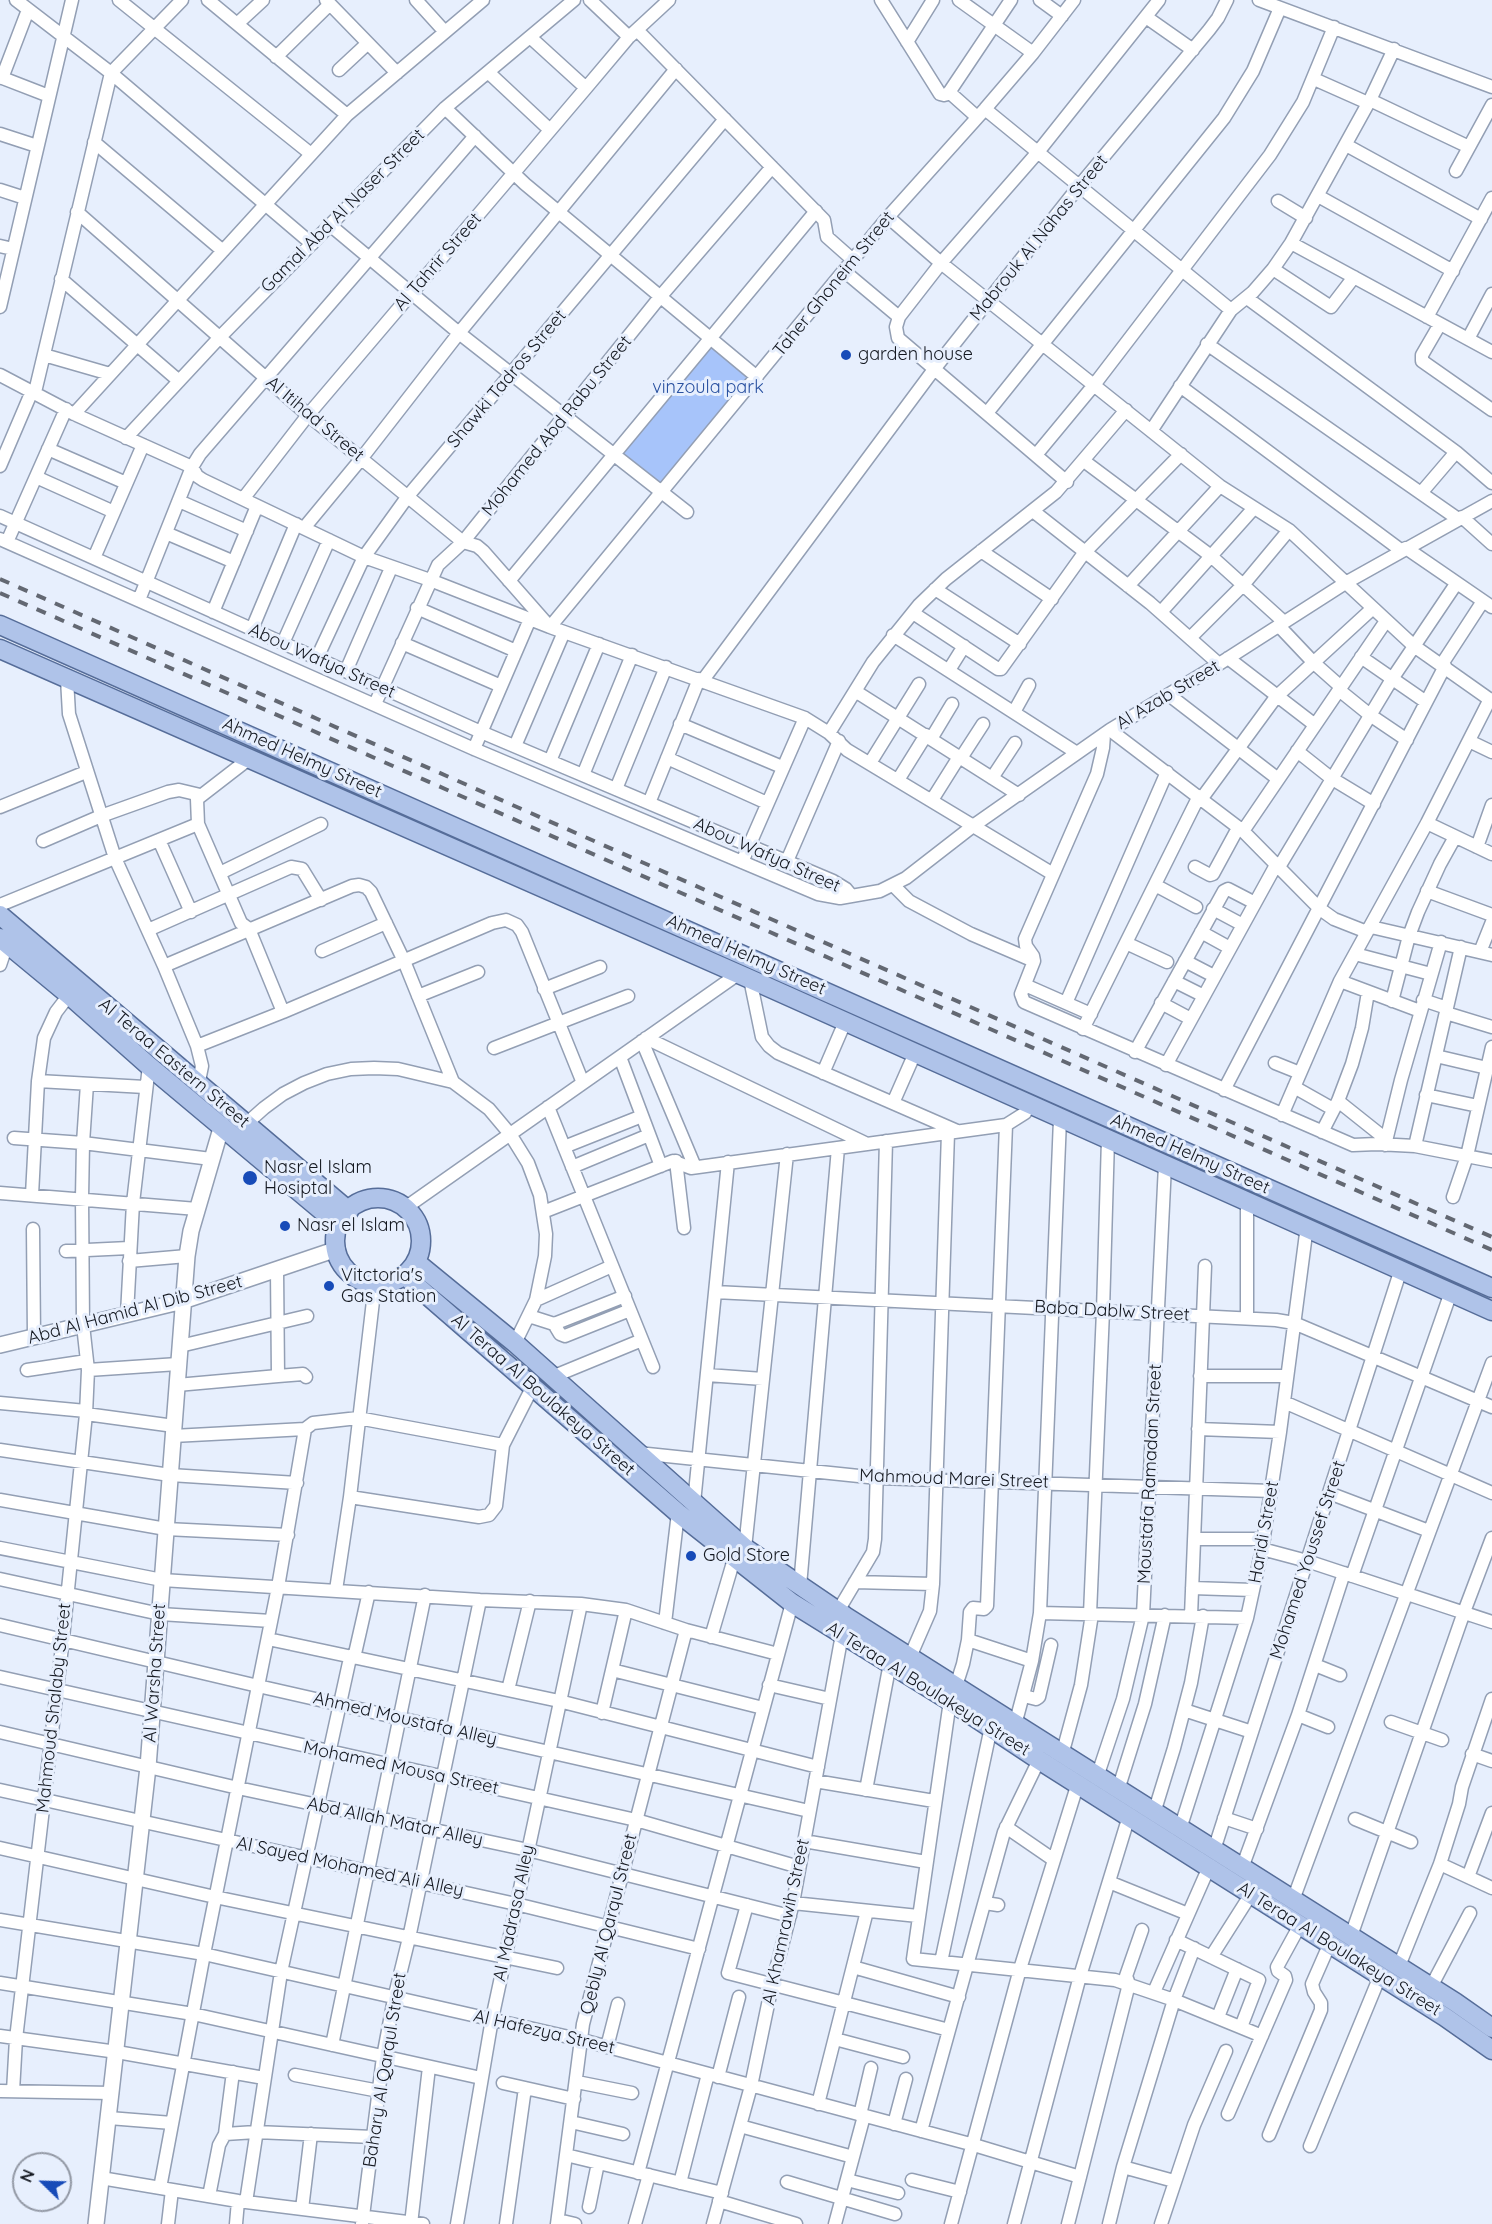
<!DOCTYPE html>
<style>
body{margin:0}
#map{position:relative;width:1492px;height:2224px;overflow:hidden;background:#e7effd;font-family:Quicksand,sans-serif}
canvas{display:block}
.north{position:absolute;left:12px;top:2152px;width:60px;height:60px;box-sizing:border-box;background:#e7effd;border:2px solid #9399a5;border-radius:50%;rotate:293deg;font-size:16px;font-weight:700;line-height:24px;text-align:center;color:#141820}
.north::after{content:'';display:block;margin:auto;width:21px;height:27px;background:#174bb8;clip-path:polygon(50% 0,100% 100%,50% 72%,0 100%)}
</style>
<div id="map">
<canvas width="1492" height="2224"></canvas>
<div class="north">N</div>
</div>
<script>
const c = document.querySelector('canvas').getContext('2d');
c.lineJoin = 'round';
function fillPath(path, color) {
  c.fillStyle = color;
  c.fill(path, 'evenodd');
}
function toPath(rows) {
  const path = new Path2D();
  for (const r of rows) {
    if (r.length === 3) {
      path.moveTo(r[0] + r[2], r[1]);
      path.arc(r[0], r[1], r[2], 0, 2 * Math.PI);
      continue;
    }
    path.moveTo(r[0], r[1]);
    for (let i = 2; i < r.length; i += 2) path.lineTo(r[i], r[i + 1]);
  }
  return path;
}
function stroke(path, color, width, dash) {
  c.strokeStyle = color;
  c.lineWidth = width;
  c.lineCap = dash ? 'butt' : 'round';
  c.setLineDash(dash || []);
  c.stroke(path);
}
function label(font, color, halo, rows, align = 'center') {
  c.font = font + ' Quicksand,sans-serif';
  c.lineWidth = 6;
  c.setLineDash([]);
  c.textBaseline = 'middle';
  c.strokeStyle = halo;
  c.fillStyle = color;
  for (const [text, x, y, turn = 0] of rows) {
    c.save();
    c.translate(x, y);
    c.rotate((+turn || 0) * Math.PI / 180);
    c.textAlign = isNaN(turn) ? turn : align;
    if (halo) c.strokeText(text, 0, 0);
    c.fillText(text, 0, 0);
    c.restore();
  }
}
const green = toPath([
 [708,342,753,379,660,490,616,454]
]);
const minor = toPath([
 [16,0,111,73,312,244],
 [119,0,311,154],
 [208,0,347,115],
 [326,0,397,73],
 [416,0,445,32],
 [590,0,629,37],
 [881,0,940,94,944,95,948,94,1011,0],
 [959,0,1033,53],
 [1040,0,1062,16],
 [1259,0,1492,87],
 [1146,17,1193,50],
 [237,24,263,0],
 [637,30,824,220,827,237,853,260],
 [530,37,586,88],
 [907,42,933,0],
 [276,57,330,4],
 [339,70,368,43],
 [488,72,550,130],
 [0,77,49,96],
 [2,78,28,10],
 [1314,79,1368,103],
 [949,92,977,117],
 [1370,100,1469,147],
 [445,108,525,184,757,377],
 [985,109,1231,310],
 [0,134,37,146],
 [94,142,223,251],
 [1346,145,1481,219],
 [1456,171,1492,105],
 [0,190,25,198],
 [1318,196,1453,271],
 [1278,201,1306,218],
 [77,212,308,415,463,542,477,546,483,551,548,625],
 [888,217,941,263,1220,486,1289,530,1414,646,1492,701],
 [330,225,459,333,687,512],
 [1291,243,1492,352],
 [0,246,13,249],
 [1273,269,1331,307,1354,277],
 [844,271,899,317],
 [61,279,179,381],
 [1247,298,1456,452,1492,483],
 [0,307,72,0],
 [1427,317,1492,198],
 [1440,324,1422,355,1422,361,1492,410],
 [1468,339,1492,294],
 [1207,344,1458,519],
 [44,355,110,374],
 [0,375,74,414,192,467,197,476,203,480,364,557,430,580,550,627,805,718,829,733,847,750,1053,874],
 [1180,386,1402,551],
 [35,392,111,73,182,0],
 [987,413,1224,118,1253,71,1280,8],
 [74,414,347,115,483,0],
 [1151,431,1231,310,1253,292,1273,269,1291,243,1370,100,1394,49],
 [126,438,220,337,445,108,574,0],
 [48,449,126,483],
 [1036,455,1094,385,1270,155,1303,102,1334,27],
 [1084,461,1211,556,1284,622],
 [0,466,32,391],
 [36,477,114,512],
 [1067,482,898,338,896,327,899,317,941,263,1038,152,1159,0],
 [1421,493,1456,452],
 [243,499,308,415,586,88,629,37,669,0],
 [179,501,247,531],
 [1033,511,1150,603,1219,664],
 [0,516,481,732,833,881,846,889,851,895],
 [1462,517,1492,544],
 [304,528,361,459,459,333,676,69],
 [166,533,234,562],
 [0,539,474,749,818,894,840,898,880,891,906,878,973,826,1110,730,1219,664,1347,582,1492,501],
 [7,542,66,409],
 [1406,548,1492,607],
 [981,551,1052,599],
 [94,558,143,445],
 [509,581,816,211],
 [1128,586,1220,486],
 [935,589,1020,644],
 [139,600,192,467,200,454,475,136],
 [417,608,516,651],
 [213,612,257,506],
 [1161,612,1254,508],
 [913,613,998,669,1001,669,1084,553,1181,454],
 [1279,626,1314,663,1341,687],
 [550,627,888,217,985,109,1033,53,1074,0],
 [252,629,296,524],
 [893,635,1077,753],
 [1190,638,1244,584,1289,530],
 [283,643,329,540],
 [402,643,501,686],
 [1361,657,1426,702],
 [317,658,364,557,408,496,725,119],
 [1228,658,1315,725],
 [1442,664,1483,601],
 [949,670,964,646],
 [346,671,391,568],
 [67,679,69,714,115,858,164,966,197,1046,202,1066,200,1076,195,1081],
 [703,680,935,368,1080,185,1209,30,1218,18,1227,0],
 [1339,690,1370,715,1407,740],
 [855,691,1019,795],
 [1169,695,1278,779],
 [375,704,438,565,463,542,660,297,772,167],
 [1014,712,1029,685],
 [680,724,782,767],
 [1110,730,1243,831,1320,909,1334,919,1367,932],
 [829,733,873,662,919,605,946,579,1056,492,1126,410],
 [1104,734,1103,748,1097,774,1025,939,1026,946,1033,956,1034,961,1021,994,1024,1002,1353,1145,1377,1144,1415,1146,1492,1161],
 [931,739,952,704],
 [1469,741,1492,752],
 [515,746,564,632],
 [474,749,530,619],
 [1297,751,1331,778,1374,804],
 [250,758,197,799,198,824,241,923,249,929,283,1012],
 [667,758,767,803],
 [961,758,983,724],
 [550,761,599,644],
 [870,763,919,684],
 [583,775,632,655],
 [992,778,1015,743],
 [898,780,926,735],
 [616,789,666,667],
 [1202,798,1276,697,1373,608],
 [932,800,959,757],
 [649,803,699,679],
 [0,807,86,772],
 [1427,823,1492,854],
 [1243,831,1386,621],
 [159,840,191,912],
 [43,841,101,816,168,792,179,790,200,795],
 [1477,847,1492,805],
 [787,861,839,741],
 [742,862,805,718],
 [1195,867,1210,875,1213,874,1238,828],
 [1279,867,1392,679,1456,584],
 [220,873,321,824],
 [893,885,909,901,971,934,1034,961],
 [1155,885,1196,907],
 [1427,891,1492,915],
 [0,905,198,824],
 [1213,909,1243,925],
 [1371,927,1492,955],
 [148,930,291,867,302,869,321,900],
 [1201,932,1230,948],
 [1126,943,1167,962],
 [322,951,386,923],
 [1480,952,1492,922],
 [1355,954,1431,974],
 [1185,961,1214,976],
 [0,965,7,944],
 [164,966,352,886,359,885,366,887,371,892,404,961,453,1082],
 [750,979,762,1037,769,1046,778,1053,957,1131],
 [1174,981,1204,996],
 [1340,981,1420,1011],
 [1025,985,1091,1014],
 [544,989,600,967],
 [418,996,478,972],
 [1423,1000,1447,1008],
 [1392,1001,1409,936,1418,912,1440,864,1455,837],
 [1066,1003,1167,772],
 [1161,1003,1191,1019],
 [1446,1013,1492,1027],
 [1083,1029,1199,796],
 [646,1038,865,1143],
 [642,1041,695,1167],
 [197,1046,283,1012,492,923,506,920,517,925,522,932,583,1083],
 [494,1048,628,996],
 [1135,1052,1224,891,1228,889,1255,903],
 [1436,1056,1487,1068],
 [620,1057,661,1166],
 [1275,1063,1300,1073],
 [1166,1065,1276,865],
 [823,1073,845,1022],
 [38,1081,145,1087],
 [1294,1087,1333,1109],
 [1224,1090,1445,666],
 [1426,1095,1478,1106],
 [1338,1101,1387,1140],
 [893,1103,915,1053],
 [548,1107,653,1367],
 [1282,1115,1340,981,1427,823,1490,699],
 [246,1124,264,1108,283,1094,304,1083,327,1074,351,1069,374,1068,398,1069,453,1082,489,1109,510,1134,528,1163,540,1195,546,1234,545,1256,536,1300,515,1343],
 [1322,1132,1338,1101,1352,1064,1362,1028,1368,992],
 [14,1138,83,1143,211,1159],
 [1385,1145,1401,1080,1441,942],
 [1415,1146,1461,947],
 [564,1147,642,1116],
 [676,1161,684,1228],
 [572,1167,649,1135],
 [0,1193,197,1209],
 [32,1195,38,1081,44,1038,56,1012,69,995],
 [1453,1197,1467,1156,1492,1047],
 [1247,1201,1247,1318],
 [405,1208,738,974],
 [543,1212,673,1161,691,1168,1006,1125,1025,1113,1029,1105],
 [33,1229,34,1337],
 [66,1251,129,1248],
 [129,1261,187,1256],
 [277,1270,278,1376],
 [715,1292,1276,1320,1294,1323,1492,1407],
 [536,1300,612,1266],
 [127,1314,133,1203,149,1066],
 [529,1316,554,1324,560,1334,565,1336,630,1310],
 [554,1324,625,1296],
 [180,1346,307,1316],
 [27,1370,87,1361],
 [88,1370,178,1364],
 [707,1375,763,1379],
 [1200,1376,1287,1376],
 [552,1377,642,1340],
 [177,1385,278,1376,303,1374,306,1377],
 [1284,1402,1492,1493],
 [0,1403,86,1411],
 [86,1414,174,1426],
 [1198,1429,1280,1432],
 [173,1436,305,1429],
 [0,1450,170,1475,297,1483],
 [638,1453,878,1478,1272,1491],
 [1329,1493,1429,1531],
 [350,1497,479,1517,489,1515,496,1506,503,1445,533,1386],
 [0,1500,166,1529,288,1535],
 [694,1503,728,1162],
 [1194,1539,1264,1539],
 [0,1548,162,1580,480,1600,581,1604,626,1610,686,1630,778,1654],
 [745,1548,787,1154],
 [1262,1549,1307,1561,1492,1622],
 [1352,1576,1451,1292],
 [0,1579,160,1614,271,1621],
 [855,1582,933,1584],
 [800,1586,838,1148],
 [1192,1588,1253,1590],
 [336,1590,350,1497,375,1284],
 [838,1611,873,1552,875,1539,886,1141],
 [1040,1613,1247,1618],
 [1090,1614,1103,1311,1108,1139],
 [1191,1616,1205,1266],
 [665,1623,678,1513],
 [0,1625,258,1686,809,1811],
 [711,1637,734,1559],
 [268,1639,559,1701,818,1767],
 [968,1640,1032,1661],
 [910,1657,930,1611,933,1584,948,1133],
 [354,1658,369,1592],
 [1315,1665,1340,1675],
 [612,1670,763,1708],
 [0,1677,636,1820,799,1867],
 [769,1685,830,1699],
 [956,1686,963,1664,968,1640,970,1612,973,1608,984,1609,987,1606,1006,1125],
 [508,1690,530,1601],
 [1024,1696,1036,1699,1039,1697,1051,1645],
 [950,1701,913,1959,1115,1980,1174,2000,1262,2036],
 [1184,1710,1252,1732],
 [602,1713,626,1610],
 [1298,1715,1328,1727],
 [1391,1722,1442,1740],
 [1015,1725,1032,1661,1040,1613,1060,1119],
 [0,1732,238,1788,528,1850,790,1916],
 [1472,1754,1492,1761],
 [1062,1755,1081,1685,1092,1614],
 [1097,1777,1123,1699,1143,1615,1165,1165],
 [815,1781,934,1801],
 [0,1790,516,1904,699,1949],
 [866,1790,890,1663],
 [1118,1790,1145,1704,1165,1615],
 [1154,1813,1174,1748,1191,1683,1203,1616],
 [1224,1818,1257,1829],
 [1355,1819,1411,1842],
 [1006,1827,1054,1860],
 [1180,1829,1247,1618,1262,1549,1280,1432,1307,1226],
 [804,1841,926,1862],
 [0,1848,215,1897,557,1968],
 [1214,1850,1401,1269],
 [1440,1864,1492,1888],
 [1242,1868,1298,1715,1344,1573],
 [1468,1877,1492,1813],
 [1109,1882,1188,1914],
 [1293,1900,1492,1363],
 [793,1903,918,1916],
 [985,1903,998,1905],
 [747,1905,728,1973,949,2030],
 [0,1920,204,1954,582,2040,974,2145,1080,2177],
 [1351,1936,1464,1612,1492,1538],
 [1176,1940,1259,1980,1241,2027],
 [1211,1957,1251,1894],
 [941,1962,991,1727],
 [1399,1966,1440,1864,1459,1804,1462,1787,1492,1699],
 [853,1967,959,1997],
 [0,1983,193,2014,481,2078],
 [1431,1987,1470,1913],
 [1154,1992,1209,1867],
 [1218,2017,1237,1969],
 [0,2036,117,2052,264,2078],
 [835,2039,903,2057],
 [332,2045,425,1595],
 [607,2047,618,2004],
 [295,2075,379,2091],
 [718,2077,739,1997],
 [577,2082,632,2093],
 [503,2083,574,2099],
 [0,2091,112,2093],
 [13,2091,16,2039,63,1638,86,1414,88,1370,83,1325,82,1198,83,1143,87,1084],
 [818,2104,867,1911],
 [1228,2114,1286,1980,1285,1976,1278,1971,1277,1967,1300,1925],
 [860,2115,871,2068],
 [109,2118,172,2123],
 [571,2122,623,2134],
 [894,2124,906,2079],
 [740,2126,853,2157],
 [921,2131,1004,1832,1039,1760],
 [225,2134,256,2132,373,2137],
 [1269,2135,1321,2010,1321,2003,1314,1992,1312,1984,1330,1943],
 [1310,2146,1380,1976],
 [566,2155,722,2193],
 [1123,2167,1174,2181],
 [638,2173,792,1603],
 [101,2178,238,2201,423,2224],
 [847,2180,898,2193],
 [912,2180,960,2192],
 [787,2182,895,2214],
 [680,2183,708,2074],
 [160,2188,204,1954,278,1587,305,1429,313,1423,358,1418,503,1445],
 [209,2196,219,2145,225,2134,233,2072],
 [719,2201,796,2224],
 [246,2202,281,1972,350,1658],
 [589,2207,598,2163],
 [302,2209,311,2134],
 [558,2220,575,2224],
 [168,2224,172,2190],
 [236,2224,238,2201],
 [362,2224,383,2057,394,1999,409,1938,480,1600],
 [411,2224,429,2067],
 [457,2224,492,2019,581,1604],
 [506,2224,525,2088],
 [557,2224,583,2024,686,1630],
 [635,2224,649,2175],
 [713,2224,751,2086,772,1985,793,1903,843,1629],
 [835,2224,864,2116],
 [951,2224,1020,1969,1078,1783],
 [1014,2224,1080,1976,1129,1816],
 [1068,2224,1129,1984,1126,1976,1142,1930],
 [1109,2224,1123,2167,1174,2000,1194,1948],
 [1161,2224,1194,2125,1226,2051]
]);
const tertiary = toPath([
 [0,1345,183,1301,337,1249],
 [96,2224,148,1767,187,1256,191,1231,222,1125]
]);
const primary = toPath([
 [0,625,1492,1288],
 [0,649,750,979,1492,1311],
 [0,915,349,1211],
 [0,938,69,995,149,1066,339,1225],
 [378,1241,43],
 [416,1262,515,1343,745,1548,845,1616,1455,2002,1492,2028],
 [404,1275,678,1513,792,1603,950,1701,1039,1760,1445,2017,1492,2050]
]);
const rail = toPath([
 [0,579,1492,1237],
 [0,593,1492,1250]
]);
const markers = [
 [846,355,6,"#174bb8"],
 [250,1178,8,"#174bb8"],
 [285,1226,6,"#174bb8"],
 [329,1286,6,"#174bb8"],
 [691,1556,6,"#174bb8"]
];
const streetNames = [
 ["Gamal Abd Al Naser Street",343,211,-45],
 ["Mabrouk Al Nahas Street",1039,238,-51],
 ["Al Tahrir Street",438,262,-49],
 ["Taher Ghoneim Street",834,284,-51],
 ["Shawki Tadros Street",507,379,-50],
 ["Al Itihad Street",315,419,40],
 ["Mohamed Abd Rabu Street",557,426,-51],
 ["Abou Wafya Street",322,661,24],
 ["Al Azab Street",1168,695,-31],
 ["Ahmed Helmy Street",302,758,24],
 ["Abou Wafya Street",767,855,24],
 ["Ahmed Helmy Street",746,955,24],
 ["Al Teraa Eastern Street",174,1063,40],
 ["Ahmed Helmy Street",1190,1154,24],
 ["Abd Al Hamid Al Dib Street",135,1310,-15],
 ["Baba Dablw Street",1112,1311,3],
 ["Al Teraa Al Boulakeya Street",543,1395,41],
 ["Moustafa Ramadan Street",1150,1474,-87],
 ["Mahmoud Marei Street",954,1479,2],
 ["Haridi Street",1264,1532,-80],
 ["Mohamed Youssef Street",1308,1560,-72],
 ["Al Warsha Street",155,1673,-86],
 ["Al Teraa Al Boulakeya Street",928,1689,32],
 ["Mahmoud Shalaby Street",54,1708,-84],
 ["Ahmed Moustafa Alley",405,1719,13],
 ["Mohamed Mousa Street",401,1768,12],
 ["Abd Allah Matar Alley",395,1822,12],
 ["Al Sayed Mohamed Ali Alley",350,1867,12],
 ["Al Madrasa Alley",514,1913,-78],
 ["Al Khamrawih Street",786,1922,-78],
 ["Qebly Al Qarqul Street",609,1924,-76],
 ["Al Teraa Al Boulakeya Street",1339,1949,32],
 ["Al Hafezya Street",544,2032,13],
 ["Bahary Al Qarqul Street",385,2070,-81]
];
const poiNames = [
 ["garden house",858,355],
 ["Nasr el Islam",264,1168],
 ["Hosiptal",264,1189],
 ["Nasr el Islam",297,1226],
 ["Vitctoria's",341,1276],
 ["Gas Station",341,1297],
 ["Gold Store",703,1556]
];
const parkNames = [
 ["vinzoula park",708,388]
];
fillPath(green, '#a7c4fa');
stroke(minor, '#939fb4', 15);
stroke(tertiary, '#939fb4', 18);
stroke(primary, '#566d99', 21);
stroke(minor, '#fff', 12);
stroke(tertiary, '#fff', 15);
stroke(primary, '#afc3e9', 18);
stroke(rail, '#636872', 4, [10, 10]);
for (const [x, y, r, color] of markers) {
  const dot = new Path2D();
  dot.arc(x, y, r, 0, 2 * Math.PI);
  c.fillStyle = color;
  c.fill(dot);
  stroke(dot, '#e7effd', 2);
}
label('18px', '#141820', '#e7effd', streetNames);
label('18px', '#141820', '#e7effd', poiNames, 'left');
label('18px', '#2951a0', '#e7effd', parkNames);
</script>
